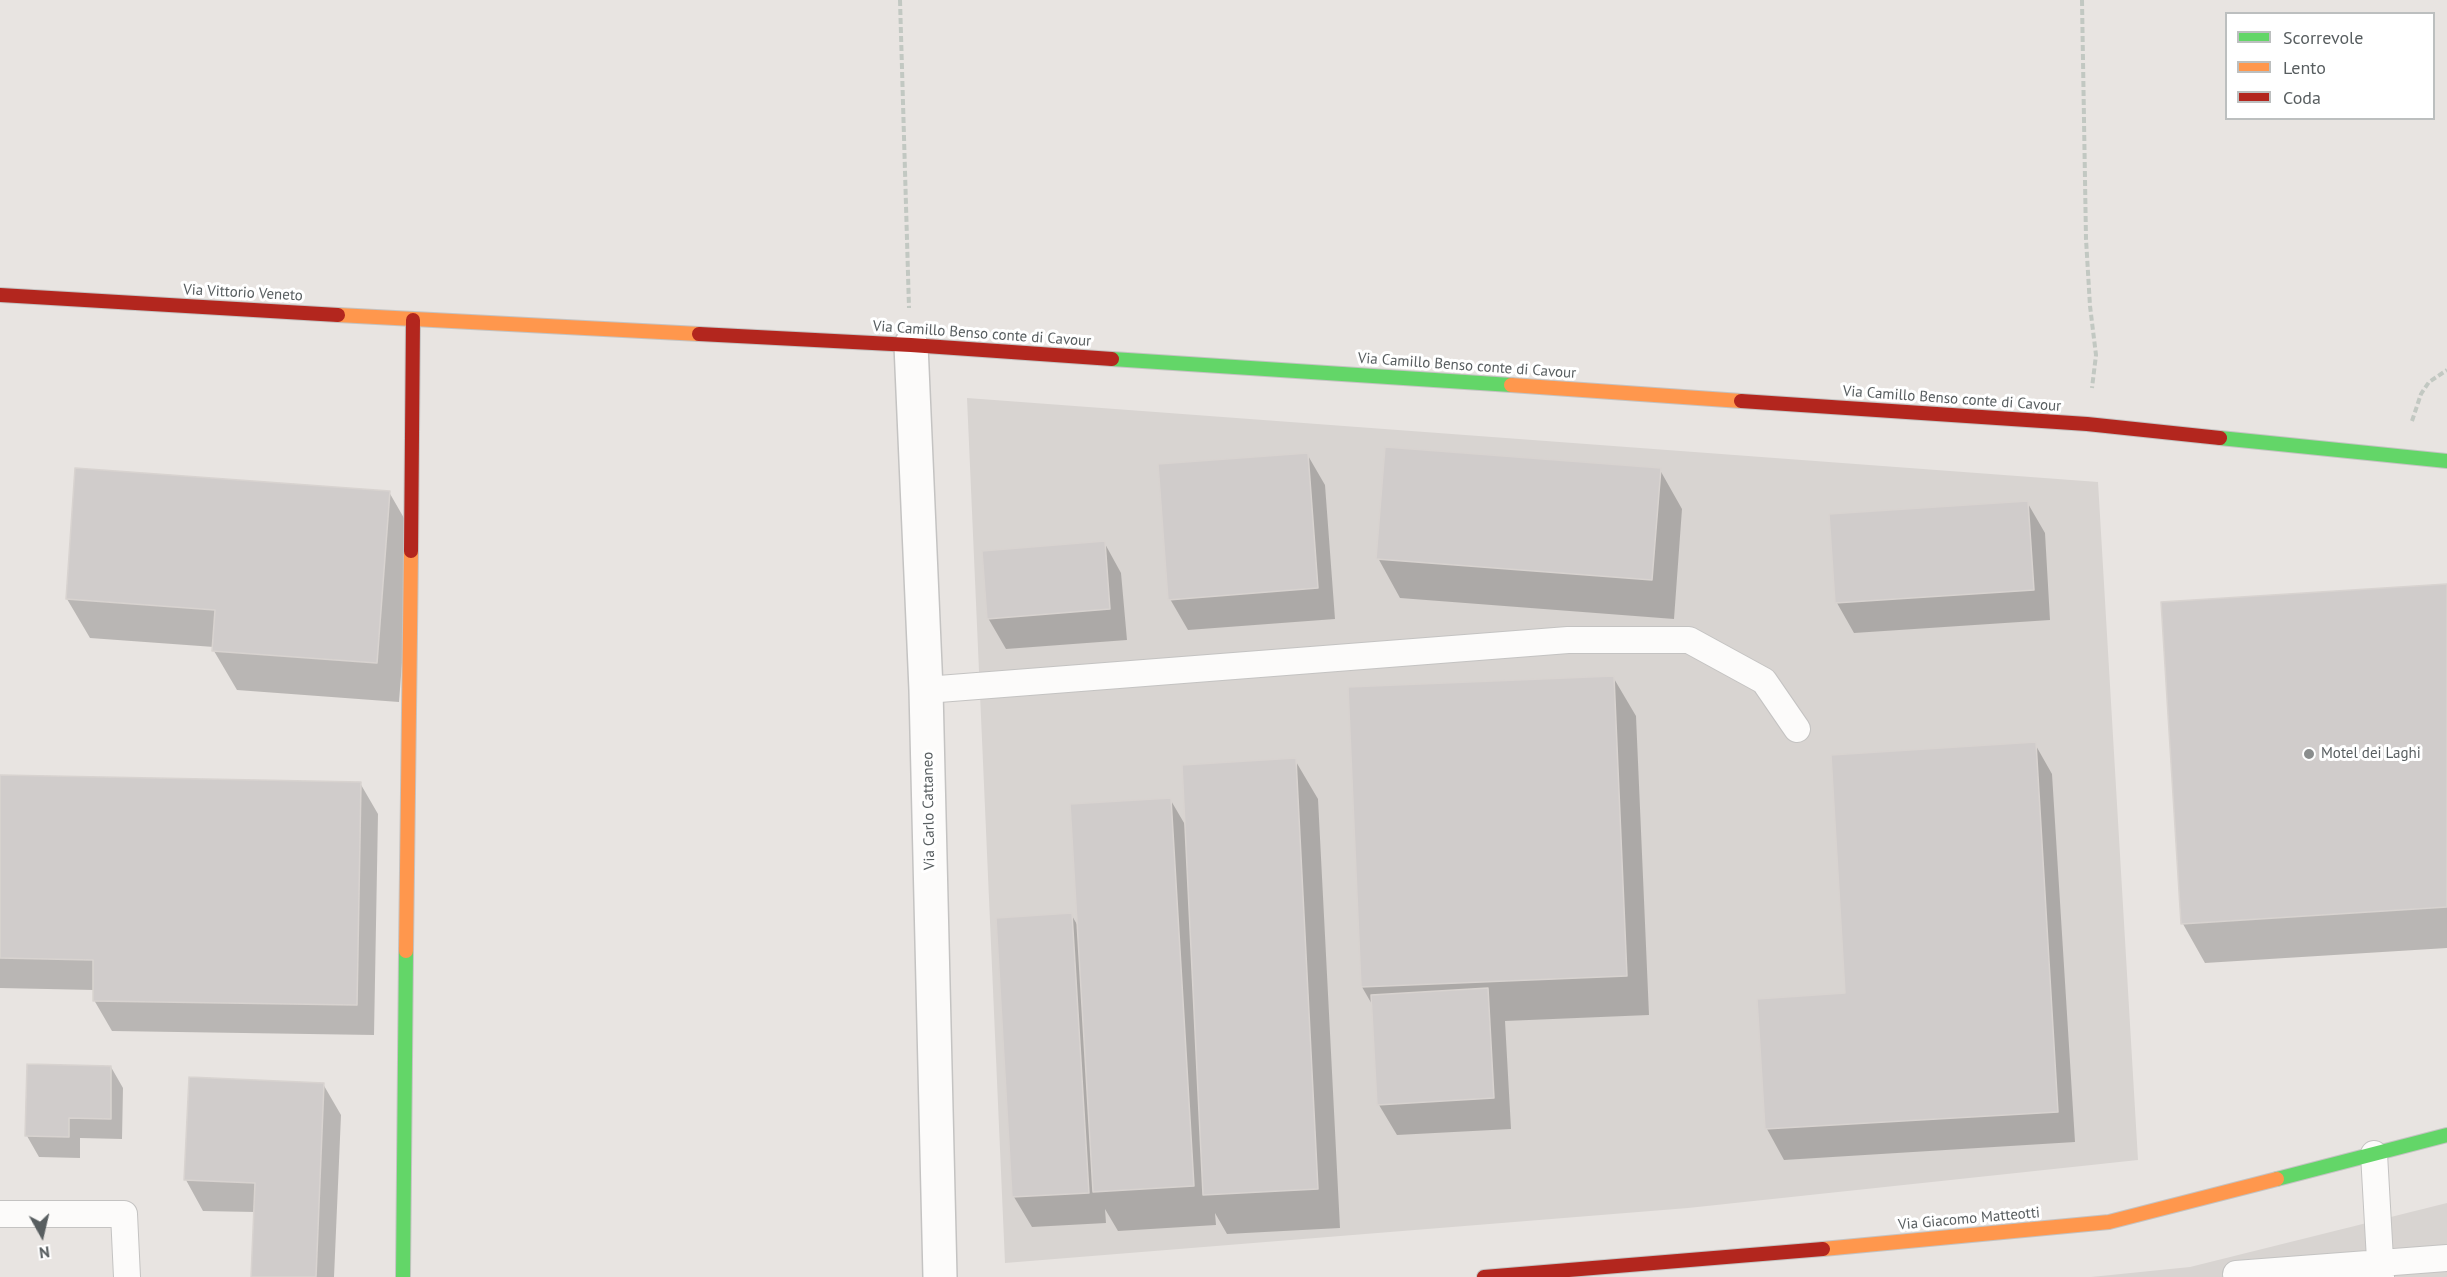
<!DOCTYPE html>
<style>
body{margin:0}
#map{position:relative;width:2447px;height:1277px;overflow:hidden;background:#e8e4e1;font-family:"PT Sans",sans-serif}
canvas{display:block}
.legend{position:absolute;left:2225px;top:12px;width:210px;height:108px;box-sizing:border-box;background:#fff;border:2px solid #bcbfbf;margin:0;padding:8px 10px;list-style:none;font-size:18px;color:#585e60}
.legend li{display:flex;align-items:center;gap:12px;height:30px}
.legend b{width:30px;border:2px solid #bcbfbf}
.north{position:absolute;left:12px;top:1205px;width:60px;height:60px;-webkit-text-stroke:4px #fff;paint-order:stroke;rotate:172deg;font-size:16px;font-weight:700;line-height:24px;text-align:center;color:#585e60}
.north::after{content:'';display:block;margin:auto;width:21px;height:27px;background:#585e60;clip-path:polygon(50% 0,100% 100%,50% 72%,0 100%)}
</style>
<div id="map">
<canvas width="2447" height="1277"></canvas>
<ul class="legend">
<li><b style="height:8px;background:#63d668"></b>Scorrevole</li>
<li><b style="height:8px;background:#ff974d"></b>Lento</li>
<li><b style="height:8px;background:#b3261e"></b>Coda</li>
</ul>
<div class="north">N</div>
</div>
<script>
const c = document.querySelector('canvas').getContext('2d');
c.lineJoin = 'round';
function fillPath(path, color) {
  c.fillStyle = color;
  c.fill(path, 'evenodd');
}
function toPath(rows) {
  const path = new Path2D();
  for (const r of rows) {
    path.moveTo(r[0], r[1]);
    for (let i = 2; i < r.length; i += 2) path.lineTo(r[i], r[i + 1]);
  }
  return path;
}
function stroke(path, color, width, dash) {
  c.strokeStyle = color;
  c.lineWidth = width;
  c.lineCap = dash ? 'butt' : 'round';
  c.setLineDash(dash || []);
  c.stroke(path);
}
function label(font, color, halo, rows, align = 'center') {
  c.font = font + ' "PT Sans",sans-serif';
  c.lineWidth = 6;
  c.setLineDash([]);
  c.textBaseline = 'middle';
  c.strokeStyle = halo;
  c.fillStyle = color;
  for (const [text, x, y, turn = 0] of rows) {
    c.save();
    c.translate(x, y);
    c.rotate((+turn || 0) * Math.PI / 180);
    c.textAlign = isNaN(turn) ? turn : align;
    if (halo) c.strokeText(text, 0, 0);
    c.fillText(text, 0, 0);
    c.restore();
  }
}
const industrial = toPath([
 [967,398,2098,482,2138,1160,1688,1208,1005,1263],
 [2447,1203,2447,1277,2091,1277,2190,1267]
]);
const shadow = toPath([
 [1307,454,1325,485,1335,619,1188,630,1170,599],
 [1660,470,1682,509,1674,619,1400,598,1378,558],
 [389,492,412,532,399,702,237,690,214,651,214,647,90,638,67,599],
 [2027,502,2045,533,2050,620,1854,633,1837,603],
 [1104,542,1121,573,1127,640,1006,649,988,618],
 [2447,585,2447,948,2205,963,2183,924,2162,603],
 [1613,677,1636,716,1649,1015,1505,1021,1511,1129,1397,1135,1379,1105,1373,1006,1362,987],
 [2035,744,2052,774,2075,1142,1784,1160,1767,1129,1847,994],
 [1295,760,1318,799,1340,1228,1227,1234,1215,1213,1216,1225,1118,1231,1105,1209,1106,1223,1032,1227,1014,1197,1071,914,1079,928,1170,799,1187,828],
 [0,777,360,783,378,814,374,1035,112,1031,94,1000,94,990,0,988],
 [111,1067,123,1088,122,1139,80,1138,80,1158,39,1157,27,1136],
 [323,1084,341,1115,334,1277,252,1277,255,1212,203,1211,186,1180]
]);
const building = toPath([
 [1385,447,1661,468,1652,580,1376,559,1385,447],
 [1308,453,1318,588,1168,600,1158,464,1308,453],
 [75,468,390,491,377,663,212,651,215,610,66,599,75,468],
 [2028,501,2034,590,1835,603,1829,514,2028,501],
 [1105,541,1110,609,987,619,982,551,1105,541],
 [2447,584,2447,907,2181,924,2161,602,2447,584],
 [1614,676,1627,976,1361,987,1348,687,1614,676],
 [2036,742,2058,1112,1765,1129,1757,999,1845,993,1831,755,2036,742],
 [1296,758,1318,1189,1203,1195,1182,765,1296,758],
 [0,775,361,782,357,1005,93,1001,93,960,0,958,0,775],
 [1171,798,1194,1186,1093,1192,1070,804,1171,798],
 [1072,913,1089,1193,1012,1197,996,918,1072,913],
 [1488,988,1494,1098,1377,1105,1371,995,1488,988],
 [27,1064,111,1066,111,1119,69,1118,69,1137,25,1136,27,1064],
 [189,1077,324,1083,316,1277,251,1277,255,1183,184,1180,189,1077]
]);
const path = toPath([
 [900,0,909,308],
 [2082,0,2086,239,2090,306,2096,355,2092,388],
 [2412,421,2421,394,2429,382,2447,370]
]);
const lane = toPath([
 [926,690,1568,640,1689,640,1764,681,1797,729],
 [2374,1154,2381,1277],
 [0,1214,124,1214,127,1277],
 [2236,1274,2447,1258]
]);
const street = toPath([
 [911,345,926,690,940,1277]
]);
const fast = toPath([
 [1112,359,1511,385],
 [2220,438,2447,461],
 [2277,1179,2447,1135],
 [403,1277,406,951]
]);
const slow = toPath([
 [338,315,699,334],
 [1511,385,1741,401],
 [406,951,411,551],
 [1823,1249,2109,1222,2277,1179]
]);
const jam = toPath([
 [0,295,338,315],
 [699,334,911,345,1112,359],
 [1741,401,2087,424,2220,438],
 [411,551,413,320],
 [1484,1277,1823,1249]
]);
const markers = [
 [2309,754,6,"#8a8d8d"]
];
const streetNames = [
 ["Via Vittorio Veneto",243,293,3],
 ["Via Camillo Benso conte di Cavour",982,334,4],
 ["Via Camillo Benso conte di Cavour",1467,366,4],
 ["Via Camillo Benso conte di Cavour",1952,399,4],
 ["Via Carlo Cattaneo",929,811,-91],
 ["Via Giacomo Matteotti",1969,1219,-5]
];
const poiNames = [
 ["Motel dei Laghi",2321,754]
];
fillPath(industrial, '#d8d4d1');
fillPath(shadow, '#0003');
fillPath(building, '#d0cccb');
stroke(building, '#d8d3d0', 1.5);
stroke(lane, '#c4c3c2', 28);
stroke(street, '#c4c3c2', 36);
stroke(fast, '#c4c3c2', 16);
stroke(slow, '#c4c3c2', 16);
stroke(jam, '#c4c3c2', 16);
stroke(path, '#c2c8c2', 4, [6, 3]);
stroke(lane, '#fcfbfa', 26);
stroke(street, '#fcfbfa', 33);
stroke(fast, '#63d668', 14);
stroke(slow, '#ff974d', 14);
stroke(jam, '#b3261e', 14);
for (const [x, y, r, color] of markers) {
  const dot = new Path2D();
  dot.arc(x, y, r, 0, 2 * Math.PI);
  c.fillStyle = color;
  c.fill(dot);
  stroke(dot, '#fff', 2);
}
label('15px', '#585e60', '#fff', streetNames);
label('15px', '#585e60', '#fff', poiNames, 'left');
</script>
